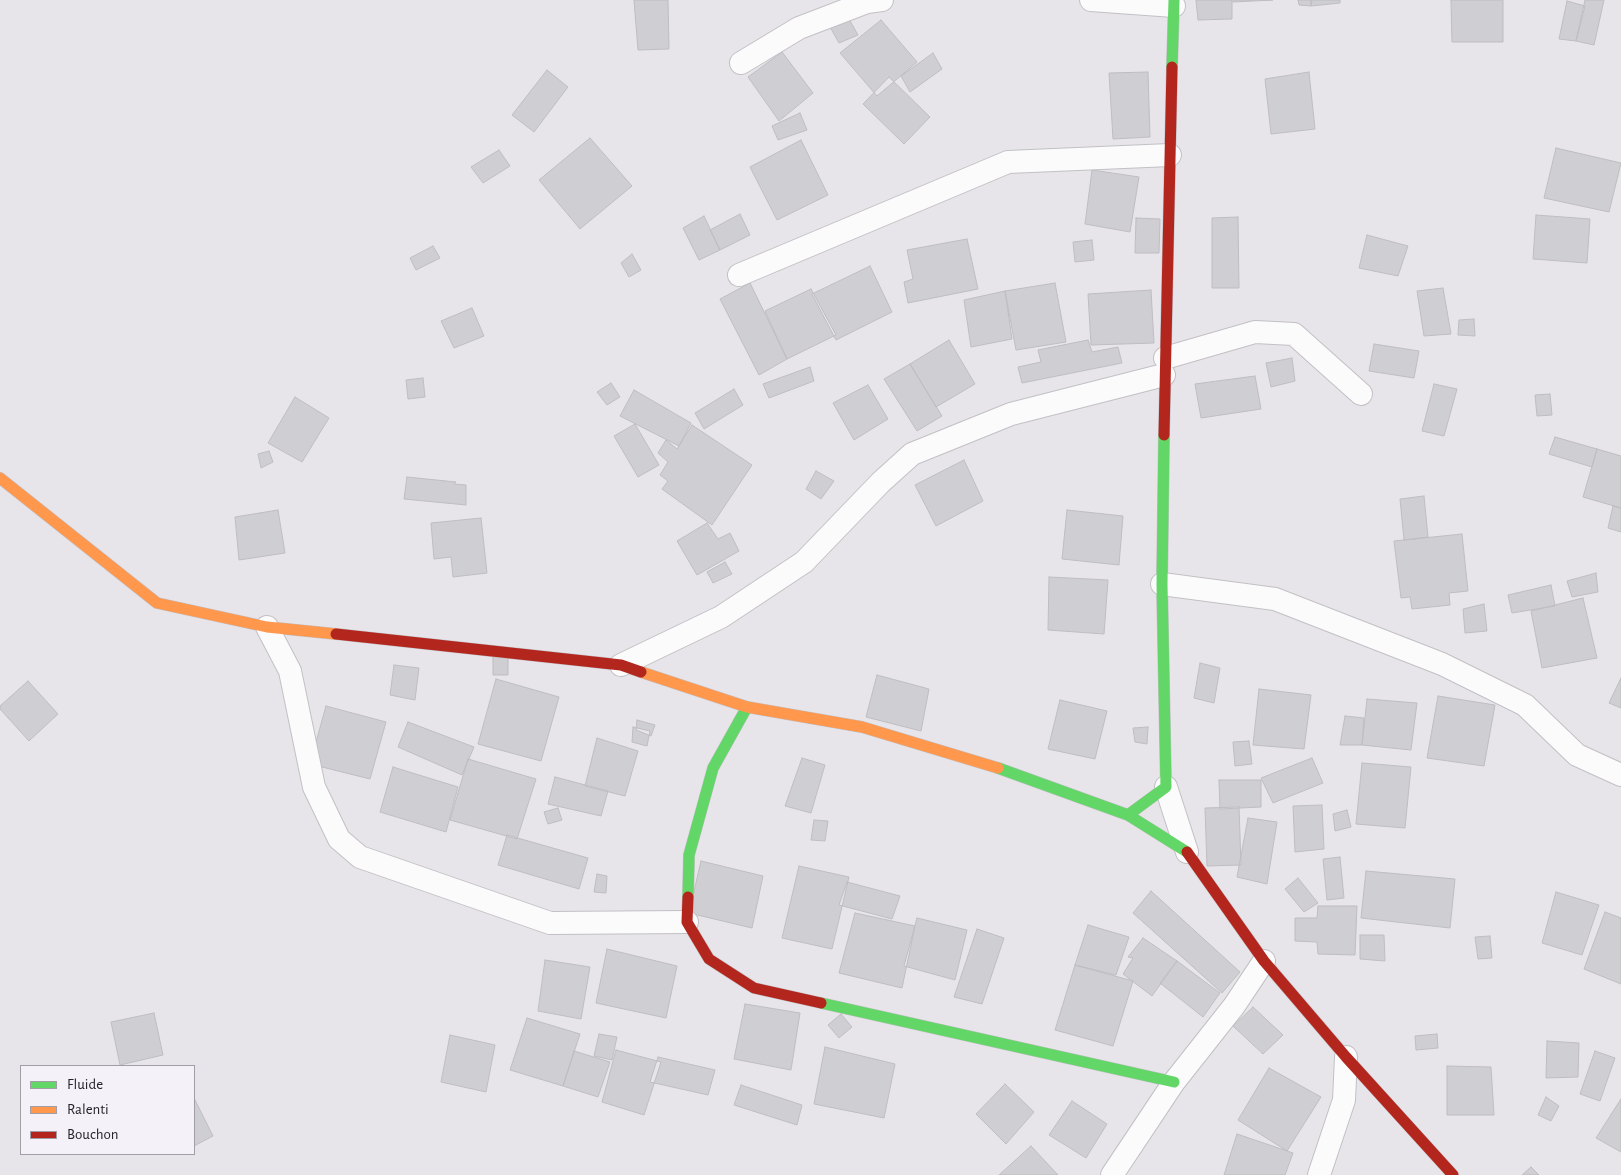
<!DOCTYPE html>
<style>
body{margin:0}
#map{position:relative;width:1621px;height:1175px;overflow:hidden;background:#e7e5ea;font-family:"Alegreya Sans",sans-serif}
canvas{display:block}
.legend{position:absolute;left:20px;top:1065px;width:175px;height:90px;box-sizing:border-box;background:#f4f1f9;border:1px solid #a19fa5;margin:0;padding:6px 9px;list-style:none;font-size:15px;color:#252426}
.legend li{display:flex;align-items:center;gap:10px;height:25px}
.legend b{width:25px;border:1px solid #a19fa5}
</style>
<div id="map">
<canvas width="1621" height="1175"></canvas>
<ul class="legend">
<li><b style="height:6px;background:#63d668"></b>Fluide</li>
<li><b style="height:6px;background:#ff974d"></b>Ralenti</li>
<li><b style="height:6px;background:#b3261e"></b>Bouchon</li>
</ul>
</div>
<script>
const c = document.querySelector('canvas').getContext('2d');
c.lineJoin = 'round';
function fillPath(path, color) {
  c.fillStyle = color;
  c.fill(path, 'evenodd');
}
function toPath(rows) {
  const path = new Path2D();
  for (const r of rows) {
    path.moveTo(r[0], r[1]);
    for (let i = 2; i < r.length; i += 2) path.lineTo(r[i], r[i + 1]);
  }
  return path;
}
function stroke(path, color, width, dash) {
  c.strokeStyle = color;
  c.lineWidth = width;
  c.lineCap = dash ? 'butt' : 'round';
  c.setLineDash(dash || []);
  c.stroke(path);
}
const building = toPath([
 [634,0,668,0,669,49,638,50,634,0],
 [1196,0,1232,0,1232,19,1198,20,1196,0],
 [1233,0,1273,0,1233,2,1233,0],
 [1298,0,1312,0,1311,6,1299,5,1298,0],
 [1311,0,1340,0,1340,3,1311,6,1311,0],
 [1451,0,1503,0,1503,42,1452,42,1451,0],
 [1585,0,1604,0,1594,45,1576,41,1585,0],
 [1567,1,1585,6,1576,41,1559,39,1567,1],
 [849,19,858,35,839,43,830,27,849,19],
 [881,20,917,62,877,96,840,53,881,20],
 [782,52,813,93,779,121,748,77,782,52],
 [933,53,942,69,910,92,901,76,933,53],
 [547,70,568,87,534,132,512,115,547,70],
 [1148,72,1150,137,1113,139,1109,73,1148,72],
 [1309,72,1315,129,1271,134,1265,79,1309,72],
 [889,77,930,117,904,144,863,104,889,77],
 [800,113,807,130,778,140,772,126,800,113],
 [590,138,632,186,580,229,539,180,590,138],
 [801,140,828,195,777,220,750,167,801,140],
 [1556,148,1621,163,1609,212,1544,198,1556,148],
 [499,150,510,166,483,183,471,167,499,150],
 [1092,170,1139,177,1130,232,1085,224,1092,170],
 [740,214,750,235,720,250,710,230,740,214],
 [1536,215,1590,219,1587,263,1533,259,1536,215],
 [704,216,720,250,699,260,683,228,704,216],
 [1238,217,1239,288,1212,288,1212,218,1238,217],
 [1136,218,1160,219,1159,253,1135,253,1136,218],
 [1367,235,1408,246,1398,276,1359,268,1367,235],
 [967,239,978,289,908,303,904,282,913,279,907,250,967,239],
 [1092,240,1094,260,1075,262,1073,242,1092,240],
 [433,246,440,258,416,270,410,258,433,246],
 [632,254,641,270,629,277,621,263,632,254],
 [870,266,892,312,836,340,812,294,870,266],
 [750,283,787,359,759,375,720,299,750,283],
 [1055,283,1066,342,1016,350,1005,291,1055,283],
 [1443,288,1451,334,1424,336,1417,291,1443,288],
 [811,289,836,335,787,359,765,311,811,289],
 [1151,290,1154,343,1091,345,1088,294,1151,290],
 [1005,291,1012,339,971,347,964,300,1005,291],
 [472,308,484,336,454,348,441,321,472,308],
 [1474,319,1475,336,1458,335,1459,320,1474,319],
 [949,340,975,384,936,407,910,364,949,340],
 [1088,340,1092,352,1118,347,1122,363,1022,383,1018,367,1041,362,1038,350,1088,340],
 [1374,344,1419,351,1414,378,1369,371,1374,344],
 [1292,358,1295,381,1271,387,1266,363,1292,358],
 [910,364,942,416,917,431,884,379,910,364],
 [810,367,814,381,769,398,763,384,810,367],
 [1255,376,1261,409,1201,418,1195,384,1255,376],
 [423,378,425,397,408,399,406,380,423,378],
 [611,383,620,397,607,405,597,392,611,383],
 [1434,384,1457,389,1444,436,1422,431,1434,384],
 [868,385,888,419,854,440,833,403,868,385],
 [734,389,743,405,704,429,695,413,734,389],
 [634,390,691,423,679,446,620,416,634,390],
 [1550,394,1552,415,1537,416,1535,395,1550,394],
 [295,397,329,418,302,462,268,443,295,397],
 [635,424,659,465,638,477,614,436,635,424],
 [692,425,752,465,712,525,662,489,668,481,660,475,668,462,658,453,666,440,677,449,692,425],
 [1555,437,1597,449,1592,467,1549,454,1555,437],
 [1597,449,1621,456,1621,508,1583,497,1597,449],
 [269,451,273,462,261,468,258,454,269,451],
 [964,460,983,501,936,526,915,485,964,460],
 [816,471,834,481,821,499,806,489,816,471],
 [407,477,456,482,454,484,466,485,466,505,404,499,407,477],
 [1424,496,1428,537,1404,540,1400,499,1424,496],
 [1613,506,1621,508,1621,532,1608,528,1613,506],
 [278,510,285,553,239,560,235,517,278,510],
 [1067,510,1123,516,1119,565,1062,559,1067,510],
 [481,518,487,573,453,577,451,557,434,559,431,523,481,518],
 [707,523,718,539,730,533,739,551,697,575,677,541,707,523],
 [1462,534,1468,591,1449,593,1450,605,1412,609,1410,597,1401,598,1394,541,1462,534],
 [725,562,732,574,713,583,707,572,725,562],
 [1596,573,1598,592,1572,597,1567,581,1596,573],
 [1049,577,1108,580,1104,634,1048,630,1049,577],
 [1551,585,1555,606,1512,613,1508,595,1551,585],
 [1583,598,1597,658,1542,668,1531,611,1583,598],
 [1484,604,1487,631,1465,633,1463,609,1484,604],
 [493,652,508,653,508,675,493,675,493,652],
 [1200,663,1220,668,1214,703,1194,698,1200,663],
 [394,665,419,668,415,700,390,695,394,665],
 [877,675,929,689,921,731,866,717,877,675],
 [1621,678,1621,708,1609,703,1621,678],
 [496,679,559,697,541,761,478,744,496,679],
 [28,681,58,714,29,741,0,709,0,706,28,681],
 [1259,689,1311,695,1304,749,1253,745,1259,689],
 [1438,696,1495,705,1484,766,1427,758,1438,696],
 [1367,699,1417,703,1411,750,1362,745,1367,699],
 [1060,700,1107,711,1095,759,1048,749,1060,700],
 [326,706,386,722,370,779,310,764,326,706],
 [1345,716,1364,718,1362,745,1340,745,1345,716],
 [637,720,655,725,651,736,636,730,637,720],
 [408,722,474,747,462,775,398,747,408,722],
 [633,727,650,731,647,746,632,742,633,727],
 [1148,727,1147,744,1135,742,1133,728,1148,727],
 [597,738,638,751,625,796,585,786,597,738],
 [1249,741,1252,764,1235,766,1233,742,1249,741],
 [802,758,825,765,811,813,785,806,802,758],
 [1312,758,1323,783,1273,803,1261,778,1312,758],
 [468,759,536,779,517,839,450,820,468,759],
 [1362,763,1411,767,1405,828,1356,824,1362,763],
 [393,767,458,787,446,832,380,812,393,767],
 [555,777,608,791,601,816,548,804,555,777],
 [1219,780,1261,780,1261,807,1220,809,1219,780],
 [1322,805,1324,849,1295,852,1293,806,1322,805],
 [1239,807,1241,865,1207,866,1205,808,1239,807],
 [558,808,562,820,548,824,544,812,558,808],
 [1347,810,1351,827,1335,831,1333,814,1347,810],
 [1248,818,1277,822,1267,884,1237,877,1248,818],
 [814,820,828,821,825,841,811,840,814,820],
 [507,835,588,858,579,889,498,865,507,835],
 [1340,857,1344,898,1327,900,1323,859,1340,857],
 [701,861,763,876,752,928,689,913,701,861],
 [799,866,849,877,832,949,782,938,799,866],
 [1366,871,1455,879,1450,928,1361,918,1366,871],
 [597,874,607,876,606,893,594,892,597,874],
 [1298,878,1318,903,1304,912,1285,889,1298,878],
 [847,882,900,896,892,919,839,905,847,882],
 [1151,891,1240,972,1222,993,1133,913,1151,891],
 [1556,892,1599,905,1582,955,1542,943,1556,892],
 [1318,906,1357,906,1355,955,1318,954,1317,942,1295,941,1295,918,1317,918,1318,906],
 [1605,912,1621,918,1621,984,1584,969,1605,912],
 [855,913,915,926,902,988,839,973,855,913],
 [917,918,967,930,955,980,904,966,917,918],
 [1088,925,1129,937,1116,975,1075,965,1088,925],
 [977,929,1004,938,982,1004,954,997,977,929],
 [1360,935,1384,935,1385,961,1360,959,1360,935],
 [1490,936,1492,958,1478,959,1475,937,1490,936],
 [1143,938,1177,961,1152,996,1123,974,1133,958,1128,957,1143,938],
 [607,949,677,966,666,1018,596,1003,607,949],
 [545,960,590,967,581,1019,538,1011,545,960],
 [1177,961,1220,993,1203,1017,1160,983,1177,961],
 [1075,965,1133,981,1113,1046,1055,1030,1075,965],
 [745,1004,800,1013,791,1070,734,1059,745,1004],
 [1253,1007,1283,1035,1263,1054,1233,1026,1253,1007],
 [154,1013,163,1055,120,1065,111,1022,154,1013],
 [841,1014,852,1027,839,1038,828,1025,841,1014],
 [527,1018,580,1034,563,1086,510,1070,527,1018],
 [599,1034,617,1037,612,1060,594,1056,599,1034],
 [1437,1034,1438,1048,1416,1050,1415,1036,1437,1034],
 [450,1035,495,1045,486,1092,441,1082,450,1035],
 [1547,1041,1579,1043,1578,1077,1546,1078,1547,1041],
 [825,1047,895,1064,884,1118,814,1104,825,1047],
 [616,1050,661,1062,644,1115,602,1102,616,1050],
 [574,1051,610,1062,598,1097,563,1086,574,1051],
 [1595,1051,1615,1058,1600,1101,1580,1094,1595,1051],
 [658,1057,715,1070,708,1095,650,1082,658,1057],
 [1447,1066,1491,1067,1494,1115,1447,1115,1447,1066],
 [1269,1068,1321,1097,1287,1151,1238,1120,1269,1068],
 [1005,1084,1034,1112,1006,1144,976,1114,1005,1084],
 [741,1085,802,1105,797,1125,734,1105,741,1085],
 [1546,1097,1559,1106,1551,1121,1538,1115,1546,1097],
 [194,1098,213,1136,194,1146,194,1098],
 [1621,1099,1621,1152,1596,1138,1621,1099],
 [1072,1101,1107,1124,1086,1158,1049,1135,1072,1101],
 [1237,1134,1293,1153,1285,1175,1224,1175,1237,1134],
 [1031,1146,1058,1175,999,1175,1031,1146],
 [1531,1167,1539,1175,1522,1175,1531,1167]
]);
const street = toPath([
 [1091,0,1174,6],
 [741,63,799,28,867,2,882,0],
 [739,275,1008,162,1170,155],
 [1165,358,1255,332,1294,334,1361,394],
 [1162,584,1275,599,1442,664,1525,705,1577,755,1621,775],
 [267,627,290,671,314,787,339,839,360,857,550,923,687,922],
 [621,665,721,617,804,562,881,482,912,454,1011,414,1164,375],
 [1166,787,1187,852],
 [1112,1175,1174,1082,1234,1006,1264,961],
 [1319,1175,1344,1100,1346,1057]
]);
const fast = toPath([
 [1172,67,1174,0],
 [998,768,1128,815,1187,852],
 [1128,815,1166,787,1162,584,1164,435],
 [688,897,689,855,713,768,747,707],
 [821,1003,1174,1082]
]);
const slow = toPath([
 [0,478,157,603,267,627,336,634],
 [641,672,747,707,862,727,998,768]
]);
const jam = toPath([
 [1164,435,1172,67],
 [336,634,621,665,641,672],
 [1187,852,1264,961,1346,1057,1453,1175],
 [688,897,687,922,709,959,754,988,821,1003]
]);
fillPath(building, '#cfced2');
stroke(building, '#bebdc1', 1);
stroke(street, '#c2c0c4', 24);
stroke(fast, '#c2c0c4', 12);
stroke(slow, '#c2c0c4', 12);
stroke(jam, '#c2c0c4', 12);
stroke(street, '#fbfbfc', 22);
stroke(fast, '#63d668', 11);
stroke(slow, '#ff974d', 11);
stroke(jam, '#b3261e', 11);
</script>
